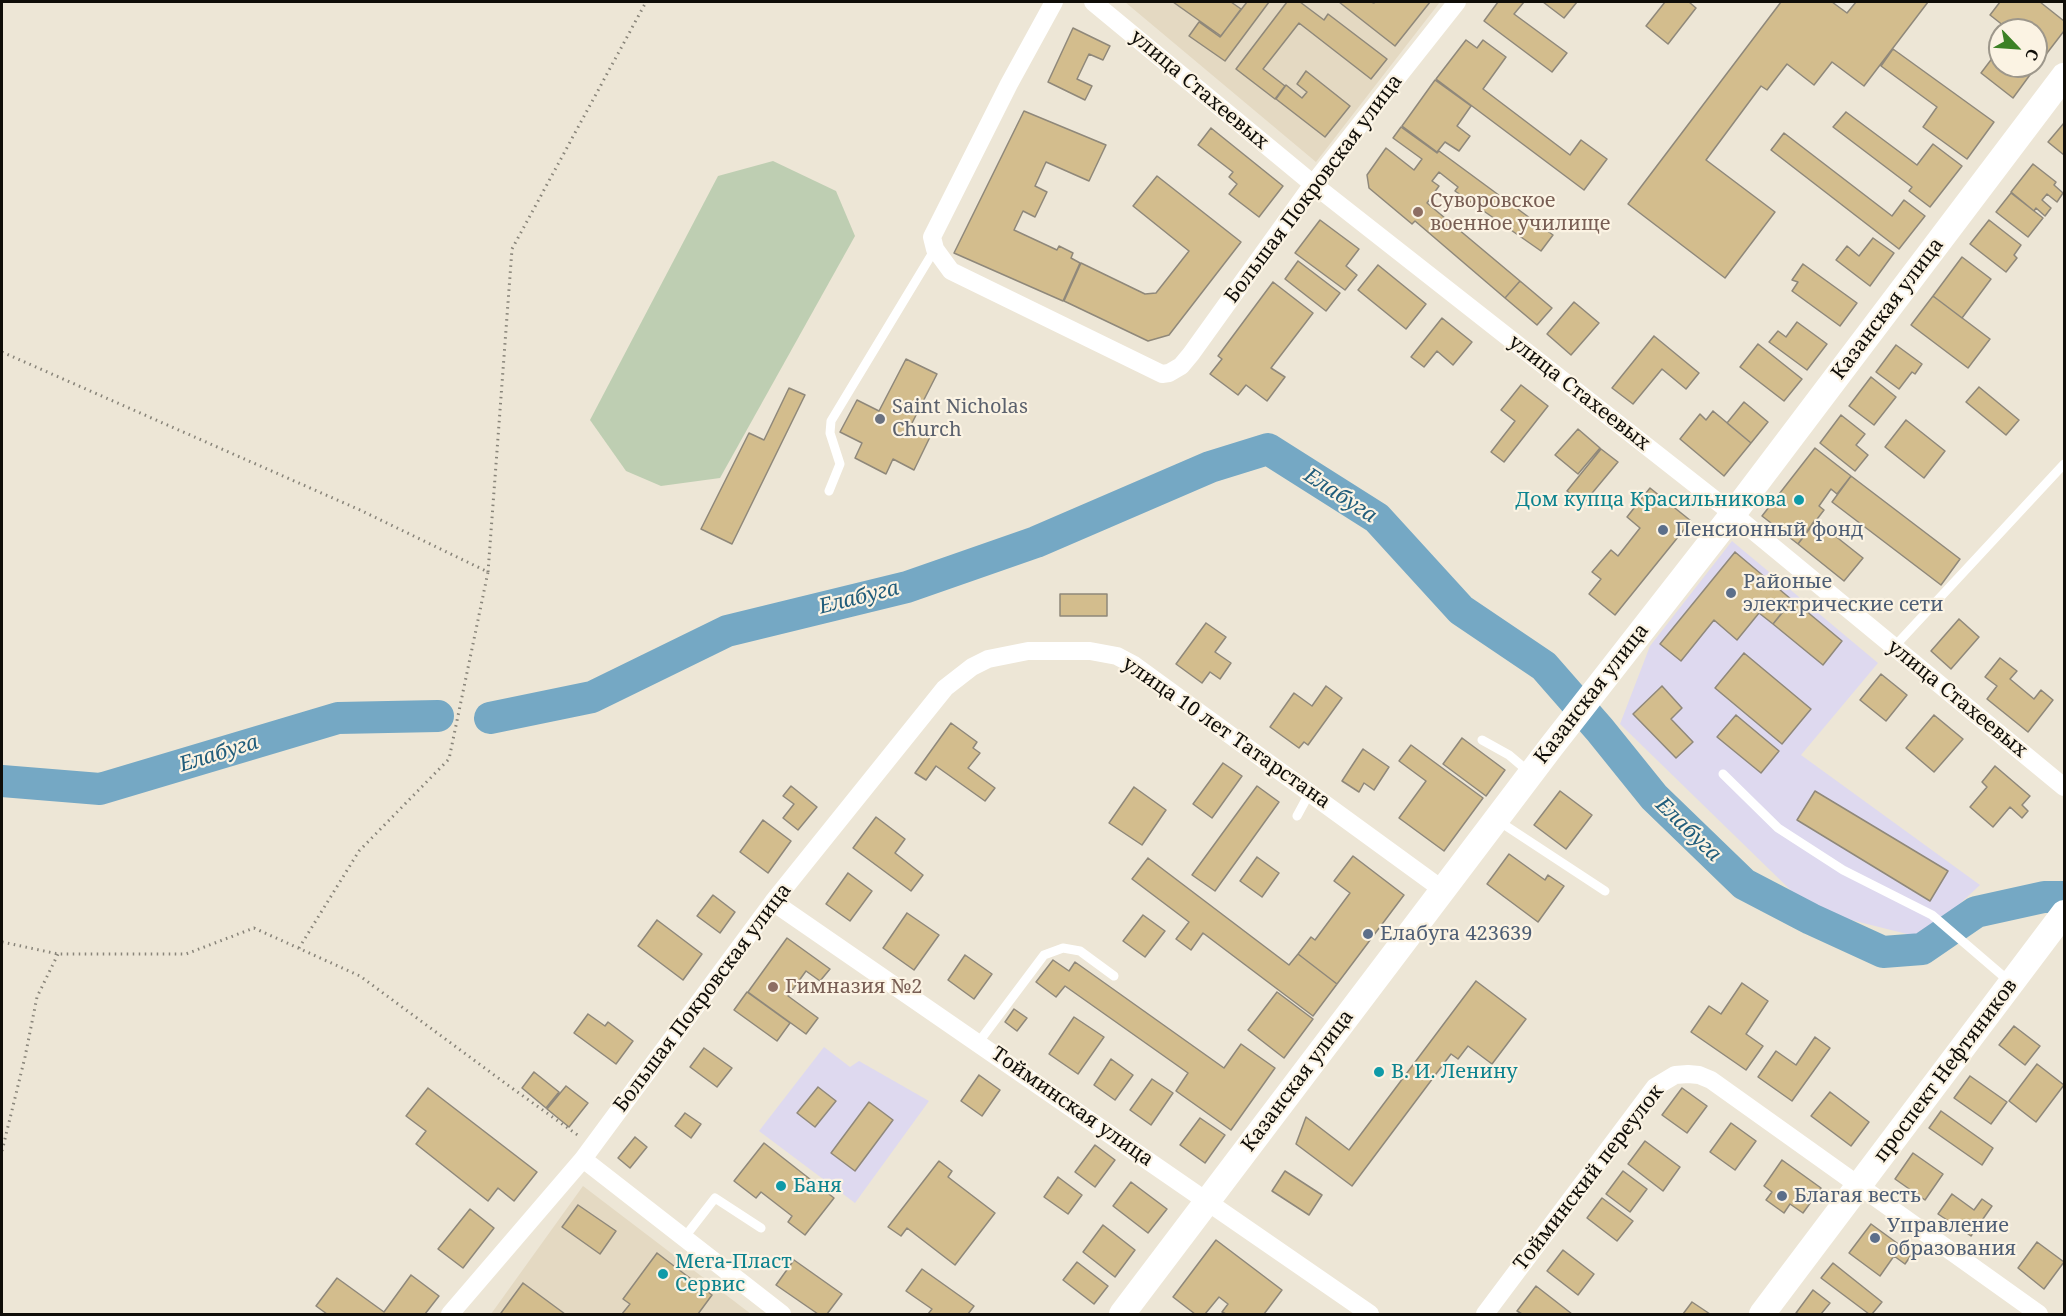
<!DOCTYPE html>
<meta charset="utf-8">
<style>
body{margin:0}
#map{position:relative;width:2066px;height:1316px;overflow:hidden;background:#ede6d6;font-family:"Noto Serif",serif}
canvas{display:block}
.frame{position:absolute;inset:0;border:3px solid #0f0d08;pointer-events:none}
.north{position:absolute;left:1988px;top:18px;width:60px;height:60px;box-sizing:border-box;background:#fbf3e3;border:2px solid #9d978b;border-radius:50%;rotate:115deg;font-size:16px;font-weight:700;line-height:24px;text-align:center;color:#0f0d08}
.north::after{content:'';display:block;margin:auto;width:21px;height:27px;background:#3c8125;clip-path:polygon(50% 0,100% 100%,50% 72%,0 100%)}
</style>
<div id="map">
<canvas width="2066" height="1316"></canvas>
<div class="frame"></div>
<div class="north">С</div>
</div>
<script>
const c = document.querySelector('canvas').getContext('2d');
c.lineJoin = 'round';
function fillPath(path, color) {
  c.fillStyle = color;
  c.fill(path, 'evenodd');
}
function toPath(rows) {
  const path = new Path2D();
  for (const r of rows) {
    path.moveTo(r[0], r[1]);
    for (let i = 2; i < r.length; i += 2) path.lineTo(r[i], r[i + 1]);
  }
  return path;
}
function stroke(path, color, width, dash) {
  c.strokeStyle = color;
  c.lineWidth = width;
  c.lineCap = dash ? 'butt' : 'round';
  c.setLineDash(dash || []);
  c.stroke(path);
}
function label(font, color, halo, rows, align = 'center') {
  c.font = font + ' "Noto Serif",serif';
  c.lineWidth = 4.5;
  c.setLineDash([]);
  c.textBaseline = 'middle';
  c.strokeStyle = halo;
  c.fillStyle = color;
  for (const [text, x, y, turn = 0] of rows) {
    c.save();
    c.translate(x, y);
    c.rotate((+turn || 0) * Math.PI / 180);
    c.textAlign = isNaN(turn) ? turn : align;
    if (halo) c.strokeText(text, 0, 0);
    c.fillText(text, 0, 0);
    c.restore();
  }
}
const built = toPath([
 [1125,2,1440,2,1316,162],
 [583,1186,751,1314,491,1314]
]);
const industrial = toPath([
 [1732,541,1878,663,1801,755,1980,885,1923,938,1811,910,1620,724,1650,646],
 [824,1047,850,1067,859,1061,929,1101,855,1203,759,1131]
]);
const green = toPath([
 [773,161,836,191,855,236,720,478,661,486,626,471,590,420,718,176]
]);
const river = toPath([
 [490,718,592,697,727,631,907,587,1036,542,1210,467,1268,449,1377,518,1461,610,1544,666,1600,730,1654,797,1744,884,1811,919,1883,952,1922,949,1976,912,2044,897,2064,897],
 [2,781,100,789,338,718,438,716]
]);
const building = toPath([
 [1173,2,1231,2,1241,9,1221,36,1173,2],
 [1247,2,1269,2,1225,61,1189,36,1199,22,1220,37,1247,2],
 [1287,2,1300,2,1324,20,1328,14,1387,59,1371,79,1299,23,1263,69,1285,86,1275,99,1236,69,1287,2],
 [1339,2,1371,2,1374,3,1375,2,1430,2,1395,46,1339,2],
 [1498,2,1524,2,1514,14,1567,53,1552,72,1484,21,1498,2],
 [1543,2,1577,2,1564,18,1543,2],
 [1665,2,1689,2,1696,8,1668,44,1646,26,1665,2],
 [1781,2,1832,2,1847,13,1856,2,1928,2,1864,86,1832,62,1814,85,1787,64,1767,90,1761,86,1706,160,1775,212,1725,278,1628,204,1781,2],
 [2000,2,2040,2,2064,21,2064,31,2044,57,2036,51,2036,30,2009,30,1990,15,2000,2],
 [1073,28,1110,46,1103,60,1089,54,1077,79,1092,86,1085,100,1048,82,1073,28],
 [1466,40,1477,48,1483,40,1506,57,1483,89,1570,155,1581,140,1607,159,1584,190,1436,79,1466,40],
 [2000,48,2000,66,2032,66,2035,68,2013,98,1981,73,2000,48],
 [1893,49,1994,122,1967,159,1923,127,1937,107,1881,66,1893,49],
 [1306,71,1350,106,1325,137,1276,99,1286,85,1302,98,1307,92,1297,84,1306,71],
 [1435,80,1471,106,1457,126,1470,136,1459,151,1445,142,1437,152,1402,126,1435,80],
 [1024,111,1106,145,1089,181,1046,162,1035,186,1047,192,1035,217,1023,211,1014,230,1057,250,1059,246,1073,253,1071,258,1080,263,1063,301,954,253,1024,111],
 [1846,112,1917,165,1933,144,1962,166,1930,207,1909,191,1912,187,1833,127,1846,112],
 [2064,123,2064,155,2048,142,2064,123],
 [1401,127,1437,153,1439,151,1553,235,1541,251,1455,191,1458,187,1439,172,1432,181,1439,186,1427,203,1520,281,1505,298,1415,221,1412,224,1369,188,1367,175,1386,148,1414,170,1422,159,1393,138,1401,127],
 [1211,128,1283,186,1259,217,1229,194,1237,184,1229,177,1233,172,1198,145,1211,128],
 [1784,133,1892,216,1904,200,1925,216,1899,249,1771,150,1784,133],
 [2033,164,2056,182,2054,185,2063,193,2057,202,2047,194,2042,200,2051,208,2045,216,2036,208,2034,211,2011,192,2033,164],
 [1157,176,1241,242,1169,335,1148,341,1064,301,1081,263,1145,294,1156,293,1189,251,1133,206,1157,176],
 [2011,193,2043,218,2028,237,1996,212,2011,193],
 [1320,220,1359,249,1346,266,1357,275,1345,290,1295,253,1320,220],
 [1989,220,2021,245,2014,255,2017,258,2006,272,1970,244,1989,220],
 [1873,238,1894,253,1870,286,1836,260,1847,246,1859,256,1873,238],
 [1962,257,1991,279,1962,318,1933,296,1962,257],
 [1298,261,1340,293,1326,311,1285,279,1298,261],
 [1803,264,1857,303,1840,326,1792,291,1798,282,1792,280,1803,264],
 [1378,265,1426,304,1406,329,1358,290,1378,265],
 [1520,281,1552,308,1537,325,1505,298,1520,281],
 [1273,282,1313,313,1271,368,1285,377,1267,401,1246,385,1238,395,1210,374,1222,359,1218,356,1273,282],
 [1933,296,1990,339,1968,368,1911,325,1933,296],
 [1574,302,1599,323,1571,355,1547,334,1574,302],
 [1442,318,1472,342,1453,365,1437,351,1424,367,1411,357,1442,318],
 [1797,322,1827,344,1807,370,1769,342,1778,331,1786,337,1797,322],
 [1654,336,1699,373,1686,389,1662,369,1633,404,1612,388,1654,336],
 [1758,344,1802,379,1784,401,1740,367,1758,344],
 [1896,345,1922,364,1915,374,1912,372,1899,389,1876,372,1896,345],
 [906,359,937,374,910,427,930,437,914,470,893,459,886,474,855,458,862,443,840,432,857,400,879,411,906,359],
 [1871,377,1896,397,1874,425,1849,406,1871,377],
 [1521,385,1548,406,1504,462,1491,452,1515,421,1501,410,1521,385],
 [1979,387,2019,420,2006,435,1966,402,1979,387],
 [789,388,805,395,732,544,701,529,749,433,764,440,789,388],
 [1744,402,1768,422,1751,443,1727,423,1744,402],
 [1713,411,1751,443,1724,476,1680,439,1700,414,1706,420,1713,411],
 [1841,415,1865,434,1856,445,1868,455,1855,471,1820,443,1841,415],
 [1906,420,1945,451,1924,478,1885,447,1906,420],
 [1578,429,1600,448,1578,474,1555,455,1578,429],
 [1815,448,1851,476,1837,494,1831,489,1819,506,1824,510,1798,544,1762,516,1815,448],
 [1601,449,1618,462,1583,504,1567,491,1601,449],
 [1851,476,1960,559,1941,585,1832,502,1851,476],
 [1650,488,1691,521,1615,615,1589,594,1601,579,1592,572,1611,550,1618,556,1640,528,1627,517,1650,488],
 [1815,520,1863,558,1844,581,1798,544,1815,520],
 [1735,552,1792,600,1773,624,1759,613,1737,640,1714,620,1681,661,1660,644,1735,552],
 [1060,594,1107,594,1107,616,1060,616,1060,594],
 [1793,600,1842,641,1823,665,1773,624,1793,600],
 [1959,619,1979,637,1951,669,1931,651,1959,619],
 [1206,623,1226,637,1215,652,1231,663,1220,679,1210,672,1202,683,1176,664,1206,623],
 [1744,653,1811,709,1782,744,1715,688,1744,653],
 [2000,658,2017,671,2010,679,2034,699,2041,690,2053,700,2028,732,1987,699,1997,686,1985,677,2000,658],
 [1881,674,1907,695,1886,721,1860,700,1881,674],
 [1326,686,1342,698,1308,745,1304,742,1299,748,1270,727,1294,693,1312,706,1326,686],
 [1662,686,1682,708,1671,719,1693,742,1676,758,1633,714,1662,686],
 [1736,715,1779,751,1761,773,1717,737,1736,715],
 [1934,715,1963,739,1934,772,1906,748,1934,715],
 [951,723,977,742,973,748,980,753,968,768,995,788,985,801,936,766,926,780,915,773,951,723],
 [1462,738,1505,770,1486,796,1443,764,1462,738],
 [1411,745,1483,798,1444,851,1399,818,1426,781,1399,761,1411,745],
 [1363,749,1389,767,1374,790,1364,783,1359,792,1342,781,1363,749],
 [1223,763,1242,776,1212,818,1193,804,1223,763],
 [1995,766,2030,796,2022,805,2028,811,2022,818,2010,807,1993,827,1970,807,1987,787,1982,782,1995,766],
 [791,786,817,807,798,830,783,818,794,804,783,796,791,786],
 [1257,786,1279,802,1215,891,1192,875,1257,786],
 [1134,787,1166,810,1142,845,1109,823,1134,787],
 [1560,791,1592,815,1566,849,1534,825,1560,791],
 [1815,791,1948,871,1930,901,1797,820,1815,791],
 [876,817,905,839,895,853,923,875,911,891,853,848,876,817],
 [763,820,791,841,768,873,740,852,763,820],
 [1509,854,1545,880,1548,875,1564,886,1538,922,1487,884,1509,854],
 [1353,856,1404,895,1337,984,1298,954,1311,937,1315,940,1350,893,1334,881,1353,856],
 [1257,857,1279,873,1262,897,1240,881,1257,857],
 [1148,858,1289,965,1298,954,1337,984,1313,1016,1203,933,1191,950,1176,939,1189,922,1132,879,1148,858],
 [848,873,872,891,850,921,826,904,848,873],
 [713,895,735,912,720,933,697,916,713,895],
 [907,913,939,935,914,970,883,948,907,913],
 [1143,915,1165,931,1145,957,1123,941,1143,915],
 [657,920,702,954,683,980,638,946,657,920],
 [787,938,830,969,820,981,806,971,788,996,818,1018,806,1034,748,992,787,938],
 [965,955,992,974,974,999,948,980,965,955],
 [1053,960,1069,971,1075,962,1224,1068,1241,1044,1275,1068,1231,1130,1176,1091,1188,1073,1065,986,1056,997,1036,982,1053,960],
 [1476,981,1526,1019,1492,1064,1468,1046,1458,1059,1451,1054,1352,1186,1296,1144,1306,1117,1349,1150,1476,981],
 [1742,983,1768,1001,1746,1034,1763,1046,1746,1070,1691,1032,1709,1006,1721,1014,1742,983],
 [747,992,790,1023,777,1041,734,1010,747,992],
 [1277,992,1313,1019,1284,1058,1248,1030,1277,992],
 [1014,1009,1027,1018,1017,1031,1005,1022,1014,1009],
 [588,1014,605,1026,608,1022,633,1041,616,1064,574,1033,588,1014],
 [1074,1017,1104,1037,1078,1074,1049,1054,1074,1017],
 [2014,1026,2040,1046,2025,1065,1999,1045,2014,1026],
 [1815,1037,1830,1048,1792,1101,1758,1077,1776,1051,1796,1065,1815,1037],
 [704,1048,732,1068,717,1087,690,1067,704,1048],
 [1111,1059,1133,1075,1115,1100,1094,1085,1111,1059],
 [2037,1064,2064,1085,2036,1122,2009,1101,2037,1064],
 [534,1072,559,1092,546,1108,522,1088,534,1072],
 [979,1075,1000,1090,982,1116,961,1101,979,1075],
 [1970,1076,2007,1102,1991,1124,1954,1098,1970,1076],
 [1152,1079,1173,1093,1151,1125,1130,1110,1152,1079],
 [566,1086,588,1103,569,1127,547,1109,566,1086],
 [818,1087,836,1101,815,1127,797,1113,818,1087],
 [428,1088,537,1172,514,1201,498,1188,488,1201,416,1144,426,1131,406,1116,428,1088],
 [1682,1088,1707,1106,1687,1133,1662,1115,1682,1088],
 [1830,1092,1869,1122,1851,1146,1811,1116,1830,1092],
 [869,1102,893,1120,855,1171,831,1153,869,1102],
 [1941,1111,1993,1148,1982,1165,1929,1128,1941,1111],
 [685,1113,701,1124,691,1138,675,1126,685,1113],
 [1200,1118,1225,1135,1205,1163,1180,1145,1200,1118],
 [1731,1123,1756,1141,1735,1170,1710,1152,1731,1123],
 [635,1137,647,1147,630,1168,618,1158,635,1137],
 [1645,1141,1680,1167,1663,1191,1628,1164,1645,1141],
 [764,1143,834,1198,805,1235,788,1222,792,1216,761,1192,756,1198,734,1181,764,1143],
 [1095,1145,1115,1160,1095,1187,1075,1172,1095,1145],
 [1913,1153,1943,1174,1925,1200,1895,1179,1913,1153],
 [1782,1160,1821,1188,1803,1213,1790,1204,1784,1213,1766,1200,1772,1192,1764,1186,1782,1160],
 [939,1161,952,1171,948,1177,995,1213,955,1265,907,1228,901,1236,888,1227,939,1161],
 [1285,1171,1322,1195,1309,1215,1272,1191,1285,1171],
 [1623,1171,1647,1189,1630,1212,1606,1194,1623,1171],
 [1058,1177,1082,1195,1068,1214,1044,1197,1058,1177],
 [1131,1182,1167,1209,1148,1233,1113,1206,1131,1182],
 [1952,1194,1974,1210,1982,1199,1992,1206,1971,1236,1938,1214,1952,1194],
 [1602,1198,1633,1221,1617,1241,1587,1218,1602,1198],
 [578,1205,616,1231,600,1254,562,1227,578,1205],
 [470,1209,494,1228,463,1268,438,1249,470,1209],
 [1871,1224,1912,1254,1905,1264,1894,1256,1880,1276,1849,1253,1871,1224],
 [1103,1225,1135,1250,1115,1277,1083,1252,1103,1225],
 [1216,1240,1282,1290,1264,1314,1226,1314,1222,1312,1228,1304,1219,1297,1205,1314,1195,1314,1173,1297,1216,1240],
 [2037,1242,2064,1262,2044,1289,2018,1268,2037,1242],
 [1563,1250,1594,1274,1578,1295,1547,1271,1563,1250],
 [657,1253,712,1295,698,1314,622,1314,630,1304,623,1299,657,1253],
 [794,1260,842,1294,827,1314,818,1314,776,1285,794,1260],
 [1077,1262,1108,1286,1094,1304,1063,1280,1077,1262],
 [1833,1263,1882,1302,1872,1314,1869,1314,1821,1278,1833,1263],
 [922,1269,974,1306,968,1314,928,1314,932,1309,906,1291,922,1269],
 [411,1275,439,1296,425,1314,327,1314,316,1306,337,1278,384,1312,411,1275],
 [523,1283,565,1314,503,1314,501,1313,523,1283],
 [1536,1286,1572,1314,1522,1314,1517,1311,1536,1286],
 [1813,1290,1830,1303,1821,1314,1799,1314,1796,1313,1813,1290],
 [1692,1302,1710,1314,1683,1314,1692,1302]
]);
const path = toPath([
 [2,352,360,510,488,572,449,759,359,851,299,948],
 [488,572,512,249,646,2],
 [2,942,58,954,186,954,254,928,360,976,509,1086,579,1136],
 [2,1151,25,1057,37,997,58,954]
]);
const lane = toPath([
 [829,491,840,464,830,433,831,421,935,249],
 [1894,647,2064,464],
 [1482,740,1509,755,1529,772],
 [1723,774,1778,828,1843,870,1932,915,2010,982],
 [1297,816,1310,792],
 [1497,820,1605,891],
 [978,1043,1044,955,1063,948,1080,951,1114,976],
 [684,1238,715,1198,761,1228]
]);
const street = toPath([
 [1054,2,1009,84,932,237,935,249,951,271,1162,374,1169,373,1181,366,1191,354,1313,184,1457,2],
 [1093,2,1313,184,1733,514,2064,787],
 [773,902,1370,1314],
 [583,1159,782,1314],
 [450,1314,583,1159,773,902,945,688,972,667,988,659,1028,651,1090,651,1117,656,1134,665,1443,890],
 [1485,1314,1655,1087,1675,1075,1688,1074,1699,1075,1711,1080,2039,1314]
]);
const secondary = toPath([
 [1122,1314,1551,747,1733,514,2064,76],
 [1762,1314,2064,913]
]);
const markers = [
 [1418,212,6,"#8d6e63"],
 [880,419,6,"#6b7280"],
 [1799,500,6,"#0f9aa8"],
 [1663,530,6,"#5c6f8a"],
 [1731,593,6,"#5c6f8a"],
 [1368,934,6,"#5c6f8a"],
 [773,987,6,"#8d6e63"],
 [1379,1072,6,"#0f9aa8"],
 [781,1186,6,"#0f9aa8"],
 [1782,1196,6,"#5c6f8a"],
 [1875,1238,6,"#5c6f8a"],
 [663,1274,6,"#0f9aa8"]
];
const streetNames = [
 ["улица Стахеевых",1199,90,40],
 ["Большая Покровская улица",1314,189,-53],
 ["Казанская улица",1888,309,-53],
 ["улица Стахеевых",1579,393,38],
 ["Казанская улица",1592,694,-52],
 ["улица Стахеевых",1957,699,39],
 ["улица 10 лет Татарстана",1226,733,35],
 ["Большая Покровская улица",703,998,-53],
 ["проспект Нефтяников",1946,1071,-53],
 ["Казанская улица",1298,1081,-53],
 ["Тойминская улица",1072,1107,35],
 ["Тойминский переулок",1589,1178,-52]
];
const educationNames = [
 ["Суворовское",1430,201],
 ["военное училище",1430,224],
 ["Гимназия №2",785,987]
];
const worshipNames = [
 ["Saint Nicholas",892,407],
 ["Church",892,430]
];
const cultureNames = [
 ["Дом купца Красильникова",1787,500,"right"],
 ["В. И. Ленину",1391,1072],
 ["Баня",793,1186],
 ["Мега-Пласт",675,1262],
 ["Сервис",675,1285]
];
const serviceNames = [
 ["Пенсионный фонд",1675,530],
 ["Районые",1743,582],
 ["электрические сети",1743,605],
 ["Елабуга 423639",1380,934],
 ["Благая весть",1794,1196],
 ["Управление",1887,1226],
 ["образования",1887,1249]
];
const waterNames = [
 ["Елабуга",1340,496,33],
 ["Елабуга",859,598,-14],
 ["Елабуга",219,754,-17],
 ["Елабуга",1688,830,44]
];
fillPath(built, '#e4d9c2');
fillPath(industrial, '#ded9ef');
fillPath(green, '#beceb2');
stroke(river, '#75a8c4', 32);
fillPath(building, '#d3bd8d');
stroke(building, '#8f887a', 1.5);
stroke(path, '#888479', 3, [1.5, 4.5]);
stroke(lane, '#fff', 9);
stroke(street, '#fff', 18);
stroke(secondary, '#fff', 26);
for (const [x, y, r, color] of markers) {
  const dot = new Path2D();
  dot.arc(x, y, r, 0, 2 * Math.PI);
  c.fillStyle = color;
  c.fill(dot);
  stroke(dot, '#fbf3e3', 2);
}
label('20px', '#0f0d08', '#fbf3e3', streetNames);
label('20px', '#785e54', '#fbf3e3', educationNames, 'left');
label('20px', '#5b616d', '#fbf3e3', worshipNames, 'left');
label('20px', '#0d838f', '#fbf3e3', cultureNames, 'left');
label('20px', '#4e5e75', '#fbf3e3', serviceNames, 'left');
label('italic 21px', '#215d7b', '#fbf3e3', waterNames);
</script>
